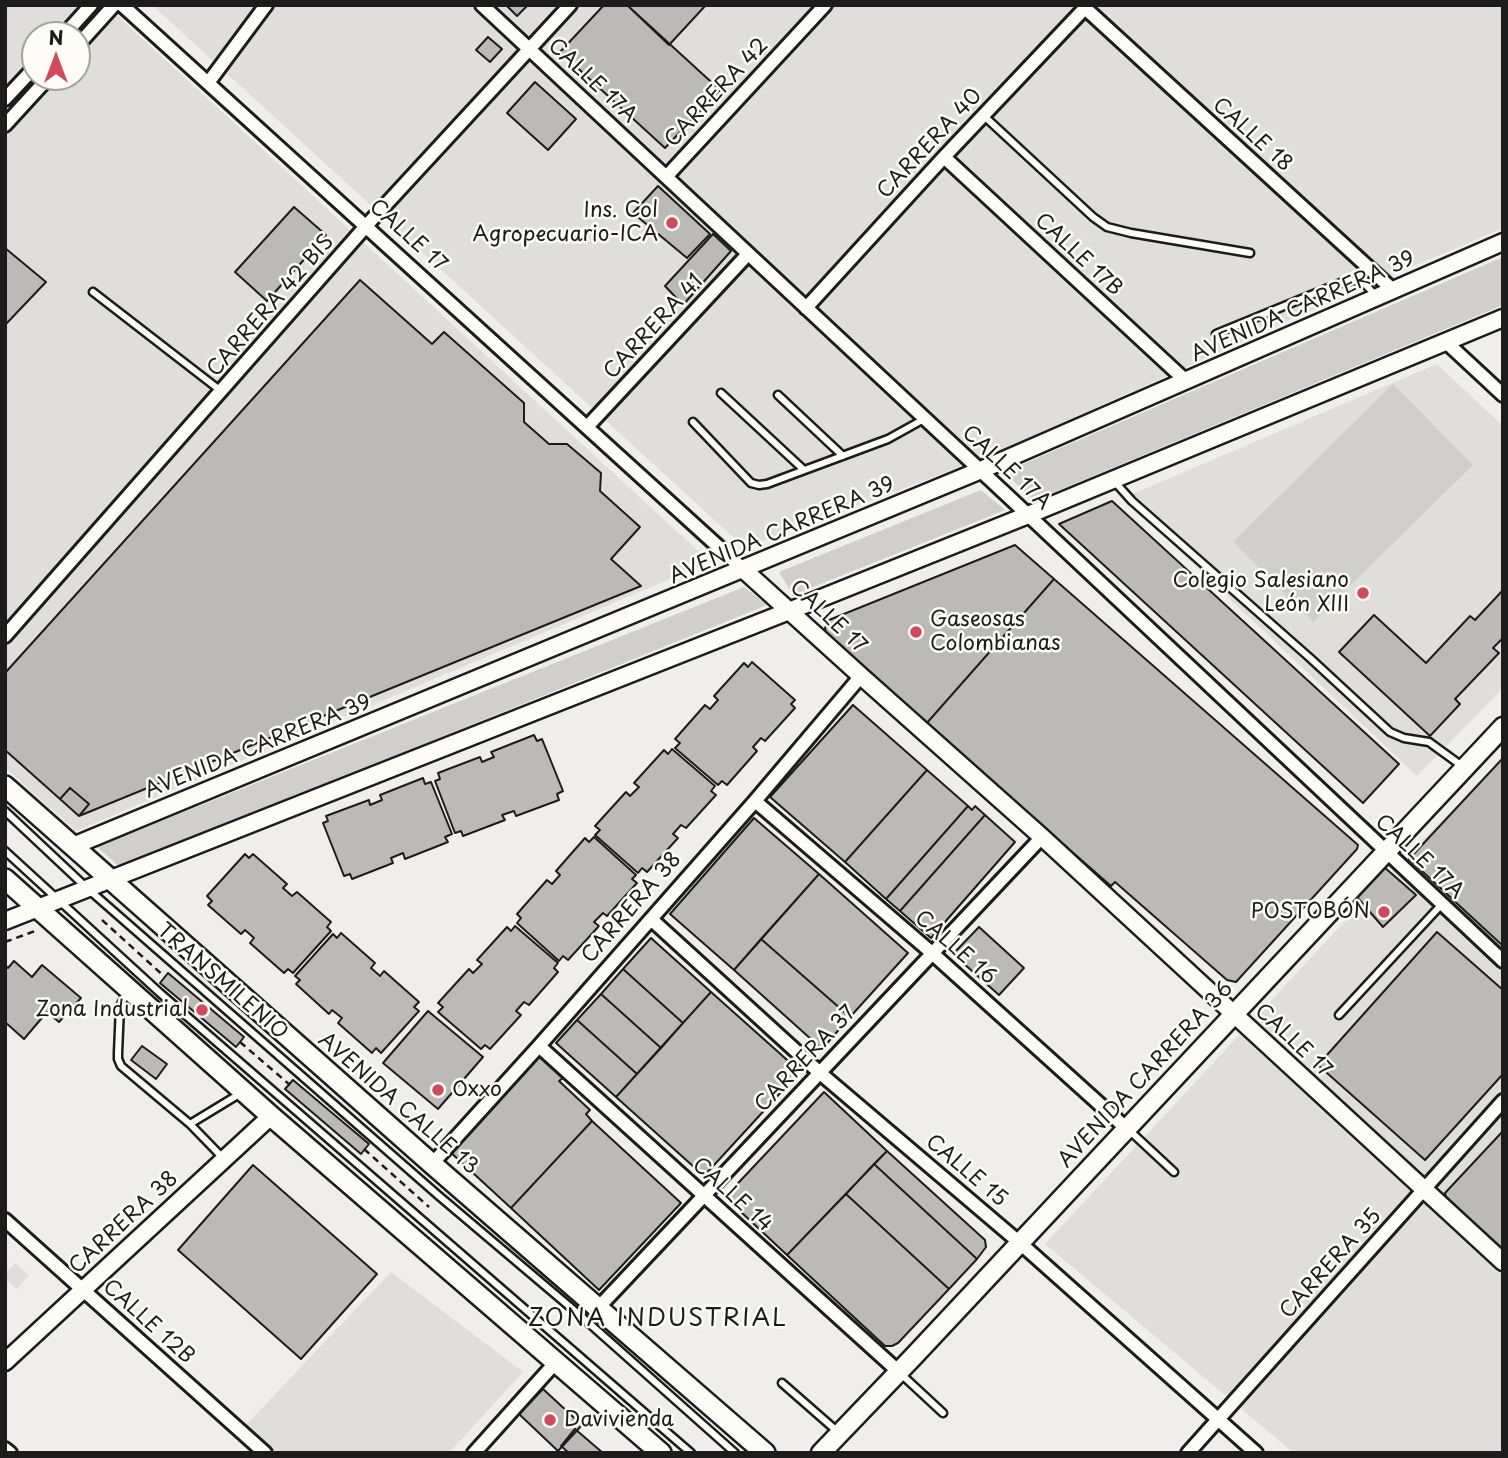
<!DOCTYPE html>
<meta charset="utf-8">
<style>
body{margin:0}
#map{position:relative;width:1508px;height:1458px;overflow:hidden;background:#f0eeea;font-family:"Playpen Sans",sans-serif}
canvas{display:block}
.frame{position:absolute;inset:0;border:7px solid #1c1c1c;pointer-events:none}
.north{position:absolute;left:21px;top:21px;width:70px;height:70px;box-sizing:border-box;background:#fdfcf7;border:2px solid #a3a29f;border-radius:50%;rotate:0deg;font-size:19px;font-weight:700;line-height:28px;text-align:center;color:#1c1c1c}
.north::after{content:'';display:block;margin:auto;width:24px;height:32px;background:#d1495b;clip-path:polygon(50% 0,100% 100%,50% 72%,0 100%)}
</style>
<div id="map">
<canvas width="1508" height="1458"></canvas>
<div class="frame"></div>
<div class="north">N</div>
</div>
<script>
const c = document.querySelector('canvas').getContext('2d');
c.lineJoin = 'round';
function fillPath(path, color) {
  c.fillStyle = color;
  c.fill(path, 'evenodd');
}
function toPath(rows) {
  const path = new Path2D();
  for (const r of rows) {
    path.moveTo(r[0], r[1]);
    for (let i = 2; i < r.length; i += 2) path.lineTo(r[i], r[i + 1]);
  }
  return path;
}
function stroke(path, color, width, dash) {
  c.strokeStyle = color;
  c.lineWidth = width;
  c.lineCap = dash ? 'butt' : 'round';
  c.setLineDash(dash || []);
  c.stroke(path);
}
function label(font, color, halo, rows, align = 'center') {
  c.font = font + ' "Playpen Sans",sans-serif';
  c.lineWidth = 5;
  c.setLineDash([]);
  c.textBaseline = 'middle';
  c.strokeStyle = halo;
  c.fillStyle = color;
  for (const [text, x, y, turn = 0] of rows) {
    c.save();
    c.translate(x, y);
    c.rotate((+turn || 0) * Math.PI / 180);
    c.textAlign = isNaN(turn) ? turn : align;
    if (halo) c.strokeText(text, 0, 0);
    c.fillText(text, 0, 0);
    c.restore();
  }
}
const built = toPath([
 [5,5,106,5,710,562,76,831,5,768],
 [35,35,77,35,77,77,35,77],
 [152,5,1503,5,1503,228,1341,297,989,456,745,548],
 [1437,364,1503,426,1503,688,1417,776,1123,498],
 [1503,758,1503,1453,1294,1453,1045,1244,1370,894],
 [15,1263,29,1275,17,1289,5,1279,5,1273],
 [391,1272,523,1372,449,1453,272,1453,244,1427]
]);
const green = toPath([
 [1503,257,1503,305,1033,501,1005,472],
 [1393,384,1473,465,1313,622,1233,542],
 [981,490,1005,510,793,595,779,572],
 [744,587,767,605,120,867,97,847]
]);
const building = toPath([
 [506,5,528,5,517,16,506,5],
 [604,5,627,5,720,90,665,148,560,52,604,5],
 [627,5,706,5,669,45,627,5],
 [488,37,502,49,490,62,476,50,488,37],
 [535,82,576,119,548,150,507,113,535,82],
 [658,186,710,234,687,258,633,213,658,186],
 [294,207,326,235,267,301,235,272,294,207],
 [713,234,731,251,683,305,665,286,713,234],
 [5,248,46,282,5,325,5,248],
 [360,280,432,344,444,332,524,403,524,422,549,444,567,444,601,473,600,491,640,527,611,559,641,586,79,816,89,804,70,788,60,799,5,750,5,673,360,280],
 [1112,501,1399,764,1363,803,1059,524,1112,501],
 [1015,545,1054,579,926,724,827,637,825,628,829,620,1015,545],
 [1054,579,1358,845,1357,849,1236,982,1227,980,1115,882,1111,886,926,724,1054,579],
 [1503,590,1503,638,1493,648,1499,653,1455,699,1460,704,1430,736,1339,652,1374,615,1426,663,1470,616,1475,620,1503,590],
 [752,662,795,700,791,704,795,708,765,741,761,738,753,747,757,751,727,785,722,781,718,785,675,748,680,743,675,739,705,705,710,709,718,700,714,696,744,663,748,667,752,662],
 [853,705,927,770,845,862,770,797,853,705],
 [534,735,537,741,542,739,563,791,557,794,559,800,516,816,514,811,502,815,505,820,463,836,461,831,455,833,435,781,440,779,438,773,480,757,482,762,494,757,491,752,534,735],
 [672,749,715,786,711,791,716,795,686,828,681,825,673,834,678,838,647,872,642,868,638,873,595,835,600,830,595,826,626,792,630,796,639,787,634,783,664,750,668,754,672,749],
 [1503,758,1503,946,1409,859,1503,758],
 [927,770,968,806,886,899,845,862,927,770],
 [423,778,425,784,431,782,452,834,445,837,448,842,405,859,403,853,391,858,393,863,352,879,350,874,344,876,323,823,328,821,326,816,369,800,370,805,382,800,380,795,423,778],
 [70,788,89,804,79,816,60,799,70,788],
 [968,806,972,810,975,806,985,815,900,911,886,899,968,806],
 [985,815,1015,842,931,938,900,911,985,815],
 [754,818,819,874,734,970,670,914,754,818],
 [594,837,636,875,632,879,637,883,607,916,603,913,594,922,599,926,568,960,563,956,559,961,517,923,521,918,517,914,547,880,552,884,560,875,556,871,585,838,589,842,594,837],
 [245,854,249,858,253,854,287,884,283,888,292,896,297,892,331,922,327,927,331,931,293,973,288,969,284,973,250,943,254,938,245,930,241,934,208,905,212,901,207,896,245,854],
 [1384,867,1416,895,1383,927,1356,896,1384,867],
 [819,874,908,953,850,1017,761,939,819,874],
 [515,926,558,963,554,968,558,972,529,1005,524,1002,516,1011,521,1015,490,1049,485,1045,481,1049,438,1012,443,1007,438,1003,469,969,473,973,482,964,477,960,507,927,511,931,515,926],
 [979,927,1024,968,999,995,953,954,979,927],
 [1437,932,1503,990,1503,1074,1425,1160,1318,1065,1437,932],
 [341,933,375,963,371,968,380,976,384,971,419,1002,414,1007,419,1011,381,1053,376,1048,372,1053,338,1023,342,1018,332,1010,329,1014,296,984,300,980,295,976,333,934,337,938,341,933],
 [651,938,711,992,683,1023,623,969,651,938],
 [761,939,850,1017,822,1049,734,970,761,939],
 [14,961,32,977,42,965,81,998,59,1022,47,1012,24,1039,5,1022,5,965,8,968,14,961],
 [623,969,683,1023,661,1048,601,994,623,969],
 [168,973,244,1037,236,1047,160,983,168,973],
 [711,992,795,1067,794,1078,704,1176,616,1097,711,992],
 [601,994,661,1048,637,1074,577,1020,601,994],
 [428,1011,483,1057,438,1109,383,1063,428,1011],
 [577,1020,637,1074,616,1097,556,1043,577,1020],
 [142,1046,167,1064,156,1079,131,1060,142,1046],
 [538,1055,563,1078,559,1081,590,1110,586,1114,592,1121,511,1208,448,1150,538,1055],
 [293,1080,369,1144,361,1154,285,1089,293,1080],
 [824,1092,887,1151,787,1255,725,1197,824,1092],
 [592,1121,681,1203,599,1290,511,1208,592,1121],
 [1503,1131,1503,1257,1448,1207,1445,1193,1503,1131],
 [887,1151,985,1240,986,1247,977,1259,874,1164,887,1151],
 [874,1164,977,1259,949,1289,846,1194,874,1164],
 [253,1165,377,1274,301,1359,178,1250,253,1165],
 [846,1194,949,1289,898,1343,892,1346,885,1346,787,1255,846,1194],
 [543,1389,582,1425,558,1451,519,1414,543,1389],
 [575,1429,603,1453,569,1453,561,1446,575,1429]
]);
const path = toPath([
 [102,920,165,977],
 [5,942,35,931],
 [240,1042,290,1085],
 [364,1149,429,1207]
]);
const service = toPath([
 [983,115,1093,217,1107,227,1131,233,1250,253],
 [93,292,221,391],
 [1216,334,1345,281,1358,281,1365,284,1376,296],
 [721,393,804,470],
 [778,395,843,456],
 [693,422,751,483,759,485,767,484,888,439,924,419],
 [1114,481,1132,501,1310,658,1390,732,1404,738,1429,742,1462,766],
 [5,811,88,889,439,1196,582,1317,735,1453],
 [5,851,160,993,691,1453],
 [128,991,120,1006,118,1053,118,1059,121,1066,190,1124,241,1093],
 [1339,1015,1442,904],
 [190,1124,223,1158],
 [1130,1131,1174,1172],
 [901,1374,943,1413],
 [782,1383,838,1432]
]);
const minor = toPath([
 [122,5,744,570],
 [482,5,1010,498,1503,961],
 [64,35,91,5],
 [77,46,114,5],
 [208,83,266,5],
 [5,99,35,67],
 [5,125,49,77],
 [944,157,1186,381],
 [666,177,825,5],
 [806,308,944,157,1085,8,1393,290],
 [1446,342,1503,395],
 [587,427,748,254],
 [5,636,366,226,570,5],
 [755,801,932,953,1126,1128],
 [651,919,820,1073,1020,1243,1256,1453],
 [539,1046,899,1372],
 [432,1164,539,1046,755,801,861,676],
 [5,1220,265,1453],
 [598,1308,1042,837],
 [5,1449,10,1453],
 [474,1453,556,1362],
 [1188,1453,1503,1101]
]);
const tertiary = toPath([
 [744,570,861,676,1042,837,1503,1262],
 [73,846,981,470,1503,242],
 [5,921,789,611,1028,515,1503,318],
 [5,1362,271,1116]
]);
const secondary = toPath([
 [821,1453,914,1356,1503,727]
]);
const primary = toPath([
 [5,786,432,1164,765,1453],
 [5,879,271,1116,661,1453]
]);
const markers = [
 [672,223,7,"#d1495b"],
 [1363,593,7,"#d1495b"],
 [916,632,7,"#d1495b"],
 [1384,912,7,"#d1495b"],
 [202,1010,7,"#d1495b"],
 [438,1090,7,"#d1495b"],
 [550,1420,7,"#d1495b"]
];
const streetNames = [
 ["CALLE 17A",592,81,43],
 ["CARRERA 42",717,93,-47],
 ["CALLE 18",1252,135,42],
 ["CARRERA 40",930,144,-47],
 ["CALLE 17",408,236,42],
 ["CALLE 17B",1078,255,43],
 ["CARRERA 42 BIS",271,306,-49],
 ["AVENIDA CARRERA 39",1303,307,-24],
 ["CARRERA 41",654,327,-47],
 ["CALLE 17A",1006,468,43],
 ["AVENIDA CARRERA 39",782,531,-23],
 ["CALLE 17",828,617,43],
 ["AVENIDA CARRERA 39",258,747,-22],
 ["CALLE 17A",1419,857,43],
 ["CARRERA 38",632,908,-49],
 ["CALLE 16",955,948,41],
 ["TRANSMILENIO",222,982,41],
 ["CALLE 17",1293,1041,43],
 ["CARRERA 37",806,1059,-47],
 ["AVENIDA CARRERA 36",1146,1075,-47],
 ["AVENIDA CALLE 13",398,1104,41],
 ["CALLE 15",966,1171,40],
 ["CALLE 14",732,1195,42],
 ["CARRERA 38",124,1223,-43],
 ["CARRERA 35",1331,1264,-48],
 ["CALLE 12B",148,1322,42]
];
const poiNames = [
 ["Ins. Col",658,211],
 ["Agropecuario-ICA",658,235],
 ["Colegio Salesiano",1349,581],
 ["León XIII",1349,605],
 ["Gaseosas",930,620,"left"],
 ["Colombianas",930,644,"left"],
 ["POSTOBÓN",1370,912],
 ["Zona Industrial",188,1010],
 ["Oxxo",452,1090,"left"],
 ["Davivienda",564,1420,"left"]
];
const quarterNames = [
 ["ZONA INDUSTRIAL",658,1319]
];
fillPath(built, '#e0deda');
fillPath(green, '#d0cfcc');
fillPath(building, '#bbbab6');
stroke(building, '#1c1c1c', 2);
stroke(service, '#1c1c1c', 11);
stroke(minor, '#1c1c1c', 18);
stroke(tertiary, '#1c1c1c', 21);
stroke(secondary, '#1c1c1c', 23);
stroke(primary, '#1c1c1c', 24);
stroke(path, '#1c1c1c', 2.5, [7, 5]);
stroke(service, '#fdfcf7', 6);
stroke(minor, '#fdfcf7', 12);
stroke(tertiary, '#fdfcf7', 16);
stroke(secondary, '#fdfcf7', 18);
stroke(primary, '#fdfcf7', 19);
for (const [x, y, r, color] of markers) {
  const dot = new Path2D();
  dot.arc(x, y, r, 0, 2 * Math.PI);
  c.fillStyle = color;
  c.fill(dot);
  stroke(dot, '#fdfcf7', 2.5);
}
label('21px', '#1c1c1c', '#fdfcf7', streetNames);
label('21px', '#1c1c1c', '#fdfcf7', poiNames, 'right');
c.letterSpacing = '2px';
label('24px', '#1c1c1c', '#fdfcf7', quarterNames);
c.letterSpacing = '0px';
</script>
